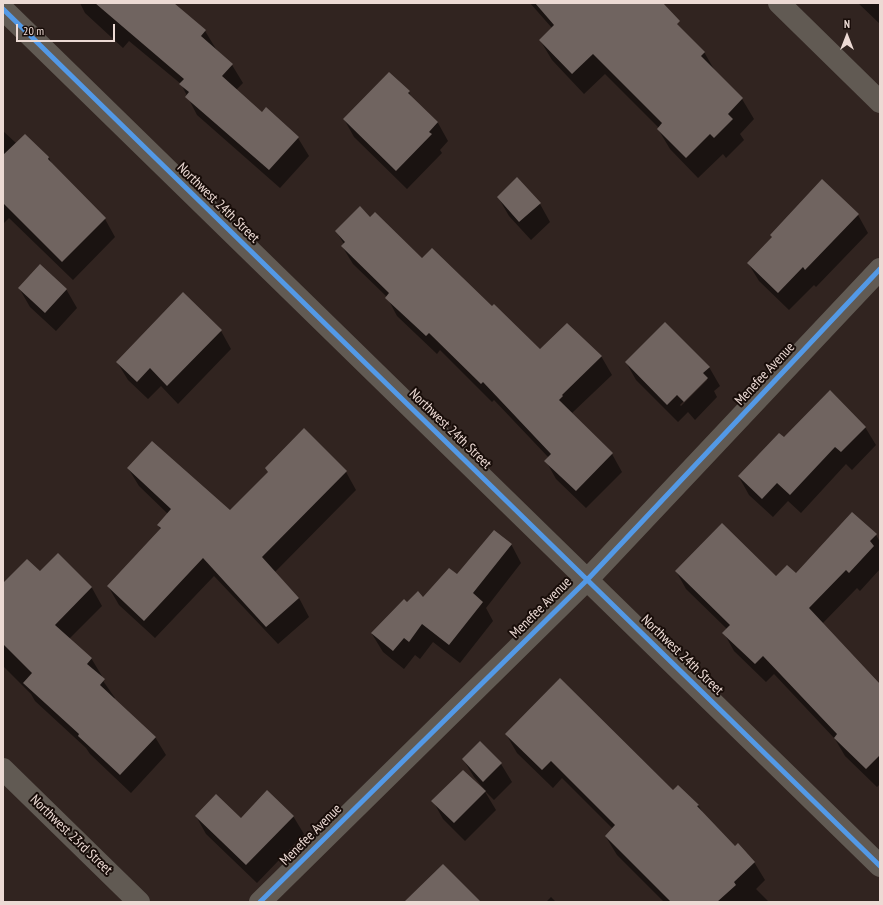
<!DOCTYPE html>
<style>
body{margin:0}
#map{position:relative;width:883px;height:905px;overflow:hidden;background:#312420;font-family:"PT Sans Narrow",sans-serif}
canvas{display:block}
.frame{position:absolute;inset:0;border:4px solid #ecdad4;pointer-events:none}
.north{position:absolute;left:827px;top:16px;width:40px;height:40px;-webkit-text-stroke:3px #180d09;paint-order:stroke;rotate:0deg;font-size:11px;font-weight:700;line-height:16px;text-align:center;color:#ecdad4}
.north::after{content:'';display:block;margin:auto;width:14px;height:18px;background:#ecdad4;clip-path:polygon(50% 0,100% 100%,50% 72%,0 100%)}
.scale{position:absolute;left:16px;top:24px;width:99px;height:18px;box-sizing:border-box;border:2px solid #ecdad4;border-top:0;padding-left:5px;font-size:12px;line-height:14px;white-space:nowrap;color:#ecdad4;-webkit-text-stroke:3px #180d09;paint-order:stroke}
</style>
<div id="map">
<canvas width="883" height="905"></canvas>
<div class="frame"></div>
<div class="north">N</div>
<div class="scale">20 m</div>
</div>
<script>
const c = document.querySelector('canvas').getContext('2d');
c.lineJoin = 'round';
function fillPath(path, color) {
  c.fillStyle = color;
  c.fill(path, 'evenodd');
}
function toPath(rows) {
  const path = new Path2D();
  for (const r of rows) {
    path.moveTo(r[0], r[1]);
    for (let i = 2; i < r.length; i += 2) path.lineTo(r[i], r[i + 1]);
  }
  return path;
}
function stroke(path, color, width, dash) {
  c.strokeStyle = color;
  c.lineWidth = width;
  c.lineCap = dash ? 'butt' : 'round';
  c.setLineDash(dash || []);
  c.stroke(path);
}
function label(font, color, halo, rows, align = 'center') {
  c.font = font + ' "PT Sans Narrow",sans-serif';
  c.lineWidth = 4;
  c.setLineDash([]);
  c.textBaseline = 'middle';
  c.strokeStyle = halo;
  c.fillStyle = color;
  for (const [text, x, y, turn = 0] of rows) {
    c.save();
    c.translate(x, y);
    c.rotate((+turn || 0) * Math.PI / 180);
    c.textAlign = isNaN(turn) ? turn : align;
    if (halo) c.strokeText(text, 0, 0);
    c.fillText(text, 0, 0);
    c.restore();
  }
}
const shadow = toPath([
 [80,3,173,3,205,31,216,49,232,65,243,83,236,90,262,113,298,138,309,156,280,188,197,115,181,84,129,41,123,48,85,13],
 [530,3,656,3,704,52,715,71,742,99,754,119,740,134,744,140,726,158,723,154,698,178,670,149,658,129,659,128,605,74,584,94,552,60,540,40,552,28],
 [858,3,880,3,880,24],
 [409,92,412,98,438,123,448,141,440,150,442,153,407,189,354,137,344,119],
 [3,131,16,143,25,135,49,158,52,164,105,219,115,237,73,280,9,218,3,224],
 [498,197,540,204,550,222,531,240,509,216],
 [858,215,868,233,816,287,814,285,789,310,759,281,748,263],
 [370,218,422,260,493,307,540,350,601,356,612,375,572,413,612,454,622,472,586,508,556,479,546,461,549,458,494,400,492,402,440,350,437,354,397,316,387,297,353,264,342,246,344,244,336,231],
 [19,288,66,289,77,308,56,331,30,307],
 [221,331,231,349,178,404,161,386,148,399,128,380,117,362],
 [626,362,709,367,720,386,714,391,717,397,695,420,688,412,678,422,636,380],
 [707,377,707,380,681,406,680,405],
 [865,427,876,445,852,470,846,464,801,513,788,501,773,517,749,495,739,477,784,438],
 [128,468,230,512,269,473,266,468,346,472,356,490,275,572,299,598,309,617,278,644,214,576,155,638,119,605,108,586,161,530,158,525,168,514,139,486],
 [876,535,880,542,880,569,860,591,857,588,822,624,880,686,880,784,877,787,845,756,835,739,774,674,766,682,734,651,724,633,727,629,686,589,676,571,777,578,796,575],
 [511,544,521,563,486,608,493,621,460,663,433,642,420,659,415,655,404,669,383,652,372,634,407,604,423,599,458,575],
 [58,555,92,588,102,606,69,639,91,658,102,676,101,678,115,698,114,699,155,737,166,755,131,793,90,754,86,748,35,701,31,694,3,666,3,585,40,573],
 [506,734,673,791,698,805,703,813,735,848,754,862,765,880,756,889,769,902,664,902,617,855,606,837,613,829,562,778,553,788,517,753],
 [480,743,501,764,512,782,494,800,484,790,496,810,465,841,443,819,433,801,484,789,474,777,463,759],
 [196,816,241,819,293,816,304,834,257,883,206,834],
 [551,897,556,902,546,902]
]);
const building = toPath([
 [95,3,174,3,206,30,201,36,233,64,222,76,262,112,266,107,299,137,269,170,185,97,189,92,179,84,184,79],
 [535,3,663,3,680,21,677,24,705,52,701,56,743,98,728,114,733,119,714,138,710,134,686,158,657,129,662,123,593,54,572,74,539,40,554,25],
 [389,72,410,91,408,93,438,122,429,132,432,134,396,171,343,119],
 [25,134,49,157,48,159,106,218,62,262,3,203,3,155],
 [517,177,541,203,519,222,497,197],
 [822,179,859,214,805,270,803,267,778,293,747,263,772,237,770,235],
 [360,206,370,217,375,212,422,258,432,248,492,306,494,304,540,349,567,323,602,356,562,395,563,396,559,400,613,453,576,491,544,461,551,454,483,382,481,384,429,333,426,336,385,298,389,293,341,246,345,242,335,231],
 [40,264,67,289,45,313,18,288],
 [183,292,222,330,167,386,150,368,137,382,116,362],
 [665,322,710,367,703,373,708,378,684,402,677,395,667,405,625,362],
 [830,390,866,427,841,452,835,447,790,495,777,483,762,499,738,476,779,433,784,437],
 [304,428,347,471,262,557,299,598,272,622,266,627,203,558,144,621,107,586,161,528,157,525,171,509,127,468,152,441,230,510,268,472,265,468],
 [852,512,877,534,870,541,874,546,849,573,846,570,809,608,880,684,880,755,866,769,834,738,837,734,763,656,755,664,722,633,730,625,675,571,722,523,776,576,787,565,796,573],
 [494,530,512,544,473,593,483,602,449,645,422,624,409,642,404,638,393,651,371,633,404,599,407,602,418,591,423,597,449,568,457,574],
 [58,553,92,587,55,625,92,658,87,664,105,679,100,685,156,737,120,775,78,736,79,734,23,683,32,673,3,644,3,583,27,559,40,571],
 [560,678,673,790,678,785,699,805,697,806,735,846,738,843,755,862,734,882,736,885,717,902,671,902,605,836,615,825,551,761,542,770,505,734],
 [480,741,502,763,483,782,462,759],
 [463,770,486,791,454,823,431,801],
 [267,790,294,816,246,865,195,816,216,794,241,818],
 [443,864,481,902,404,902]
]);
const street = toPath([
 [779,3,880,102],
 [3,9,880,866],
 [3,769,139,902],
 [260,902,587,580,880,269]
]);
const cycleway = toPath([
 [3,9,880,866],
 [260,902,587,580,880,269]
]);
const streetNames = [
 ["Northwest 24th Street",218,203,44],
 ["Menefee Avenue",765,374,-47],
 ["Northwest 24th Street",450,429,44],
 ["Menefee Avenue",541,608,-45],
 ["Northwest 24th Street",682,655,44],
 ["Northwest 23rd Street",71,835,44],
 ["Menefee Avenue",311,835,-45]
];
fillPath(shadow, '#0007');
fillPath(building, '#706460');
stroke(street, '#615a53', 22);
stroke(cycleway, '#5399e6', 5);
label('14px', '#ecdad4', '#180d09', streetNames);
</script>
